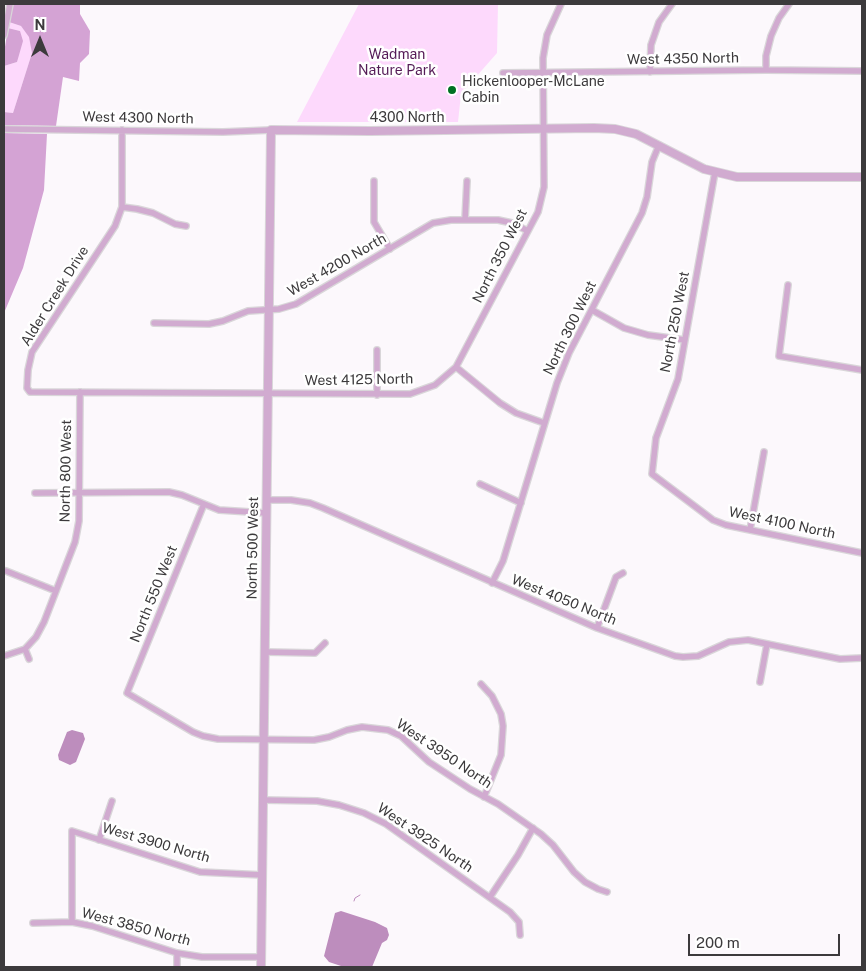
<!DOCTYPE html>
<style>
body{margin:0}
#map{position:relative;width:866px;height:971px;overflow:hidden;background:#fcf8fc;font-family:"Public Sans",sans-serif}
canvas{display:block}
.frame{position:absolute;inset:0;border:5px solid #3c3a3c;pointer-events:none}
.north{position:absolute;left:15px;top:15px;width:50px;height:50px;-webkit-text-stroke:4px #fff;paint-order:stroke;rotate:0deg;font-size:14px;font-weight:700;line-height:20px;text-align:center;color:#3c3a3c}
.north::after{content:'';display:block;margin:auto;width:18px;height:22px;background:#3c3a3c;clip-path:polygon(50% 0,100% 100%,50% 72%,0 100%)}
.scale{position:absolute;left:688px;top:934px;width:152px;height:22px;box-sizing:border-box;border:2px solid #3c3a3c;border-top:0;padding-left:6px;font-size:15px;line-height:18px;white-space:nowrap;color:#3c3a3c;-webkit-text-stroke:4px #fff;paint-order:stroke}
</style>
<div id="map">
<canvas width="866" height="971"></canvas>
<div class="frame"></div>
<div class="north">N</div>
<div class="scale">200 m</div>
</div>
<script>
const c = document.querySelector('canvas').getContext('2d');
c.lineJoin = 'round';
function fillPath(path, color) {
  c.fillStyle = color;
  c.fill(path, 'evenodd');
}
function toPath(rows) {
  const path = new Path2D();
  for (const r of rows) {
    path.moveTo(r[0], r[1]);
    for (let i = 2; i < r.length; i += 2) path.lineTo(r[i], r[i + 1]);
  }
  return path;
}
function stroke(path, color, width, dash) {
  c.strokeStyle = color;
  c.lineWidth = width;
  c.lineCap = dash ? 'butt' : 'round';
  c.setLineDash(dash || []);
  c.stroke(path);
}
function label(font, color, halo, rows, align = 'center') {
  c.font = font + ' "Public Sans",sans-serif';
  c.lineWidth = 5;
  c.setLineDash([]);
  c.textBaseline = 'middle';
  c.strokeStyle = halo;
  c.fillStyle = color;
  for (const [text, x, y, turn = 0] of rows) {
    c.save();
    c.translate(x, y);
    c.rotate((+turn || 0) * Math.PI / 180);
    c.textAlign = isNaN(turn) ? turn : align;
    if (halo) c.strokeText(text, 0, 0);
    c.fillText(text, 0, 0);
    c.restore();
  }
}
const green = toPath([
 [359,4,498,4,497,53,461,94,458,122,297,122],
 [9,22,21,26,30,37,32,53,13,113,4,112,4,66,17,62,20,31,8,28]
]);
const forest = toPath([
 [12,4,80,4,80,14,90,31,89,54,80,63,79,81,63,77,56,126,4,125,4,112,13,113,32,53,29,37,21,26,9,22],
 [8,28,20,31,23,41,17,62,4,66,4,53],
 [4,133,47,134,44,190,23,268,4,313]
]);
const water = toPath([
 [72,730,83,733,85,739,76,762,70,765,59,760,58,755,67,732],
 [341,911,375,922,387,928,389,935,387,940,382,943,372,967,344,967,329,962,324,956,335,913]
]);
const stream = toPath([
 [354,901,355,898,360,895]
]);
const minor = toPath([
 [4,35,10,4],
 [766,70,766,56,771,36,779,18,789,4],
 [650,72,651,45,659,22,672,4],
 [503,73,766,70,862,71],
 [4,129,223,132,271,130],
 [122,130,122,207,115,226,32,352,28,370,27,388,30,392,410,394,435,385,456,367,538,212,544,187,543,58,547,35,561,4],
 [715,172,678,379,656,438,652,474,713,520,726,525,862,553],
 [374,181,374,222,390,249],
 [122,207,137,209,153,213,175,224,186,226],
 [465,220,467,181],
 [788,285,779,356,862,370],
 [592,310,624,328,648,335,685,340],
 [154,323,209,324,223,321,248,311,279,309,296,304,433,223,451,220,498,220,512,223,528,231],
 [377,350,377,395],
 [456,367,500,403,516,413,544,423],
 [480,484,521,503],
 [35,493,169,492,182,495,219,510,266,513],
 [266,500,291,500,310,503,323,508,597,628,675,656,683,657,698,656,729,642,748,640,840,659,862,658],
 [204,504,127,693,193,732,203,736,218,739,314,740,329,737,347,730,362,727,388,730,401,736,429,762,470,789,498,804,541,834,553,845,574,872,585,882,598,889,607,892],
 [750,530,764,452],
 [6,571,56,591],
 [492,583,503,561,557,383,569,353,642,213,647,197,652,162,659,145],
 [597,628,616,577,623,573],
 [265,652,315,653,325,643],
 [4,656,25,649],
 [29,659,25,649,36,637,44,622,75,542,79,521,80,392],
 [760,682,767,644],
 [481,684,492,696,501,714,503,726,501,755,484,797],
 [263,800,317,801,339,805,364,813,386,824,510,912,519,922,520,935],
 [99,840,112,801],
 [490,897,518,855,533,828],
 [72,922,72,831,200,872,263,875],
 [33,923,72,922,92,926,177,953,202,957,262,957],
 [177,967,177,953]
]);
const tertiary = toPath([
 [261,967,271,130,370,131,594,128,615,129,636,134,704,169,737,177,862,177]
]);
const markers = [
 [452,90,5,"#007022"]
];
const parkNames = [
 ["Wadman",397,55],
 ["Nature Park",397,71]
];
const streetNames = [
 ["West 4350 North",683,59,-1],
 ["West 4300 North",138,118,1],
 ["4300 North",407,118],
 ["North 350 West",500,256,-63],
 ["West 4200 North",337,265,-30],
 ["Alder Creek Drive",55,296,-58],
 ["North 250 West",675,322,-79],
 ["North 300 West",570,328,-64],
 ["West 4125 North",359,380,-1],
 ["North 800 West",66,471,-89],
 ["West 4100 North",782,523,12],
 ["North 500 West",253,548,-89],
 ["North 550 West",154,594,-68],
 ["West 4050 North",564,600,22],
 ["West 3950 North",444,754,34],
 ["West 3925 North",425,838,34],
 ["West 3900 North",156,843,16],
 ["West 3850 North",136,927,15]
];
const poiNames = [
 ["Hickenlooper-McLane",462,82],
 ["Cabin",462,98]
];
fillPath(green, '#fdd9fc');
fillPath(forest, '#d4a3d4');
fillPath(water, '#bd8dbd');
stroke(stream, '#bd8dbd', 1);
stroke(minor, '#d9d6d9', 8);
stroke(tertiary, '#d9d6d9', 10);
stroke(minor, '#d1abd0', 5.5);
stroke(tertiary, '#d1abd0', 8);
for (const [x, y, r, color] of markers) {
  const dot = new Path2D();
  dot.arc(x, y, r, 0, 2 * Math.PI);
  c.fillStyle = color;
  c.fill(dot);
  stroke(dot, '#fff', 2);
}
label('14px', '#551b57', '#fff', parkNames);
label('14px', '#3c3a3c', '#fff', streetNames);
label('14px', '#3c3a3c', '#fff', poiNames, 'left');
</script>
